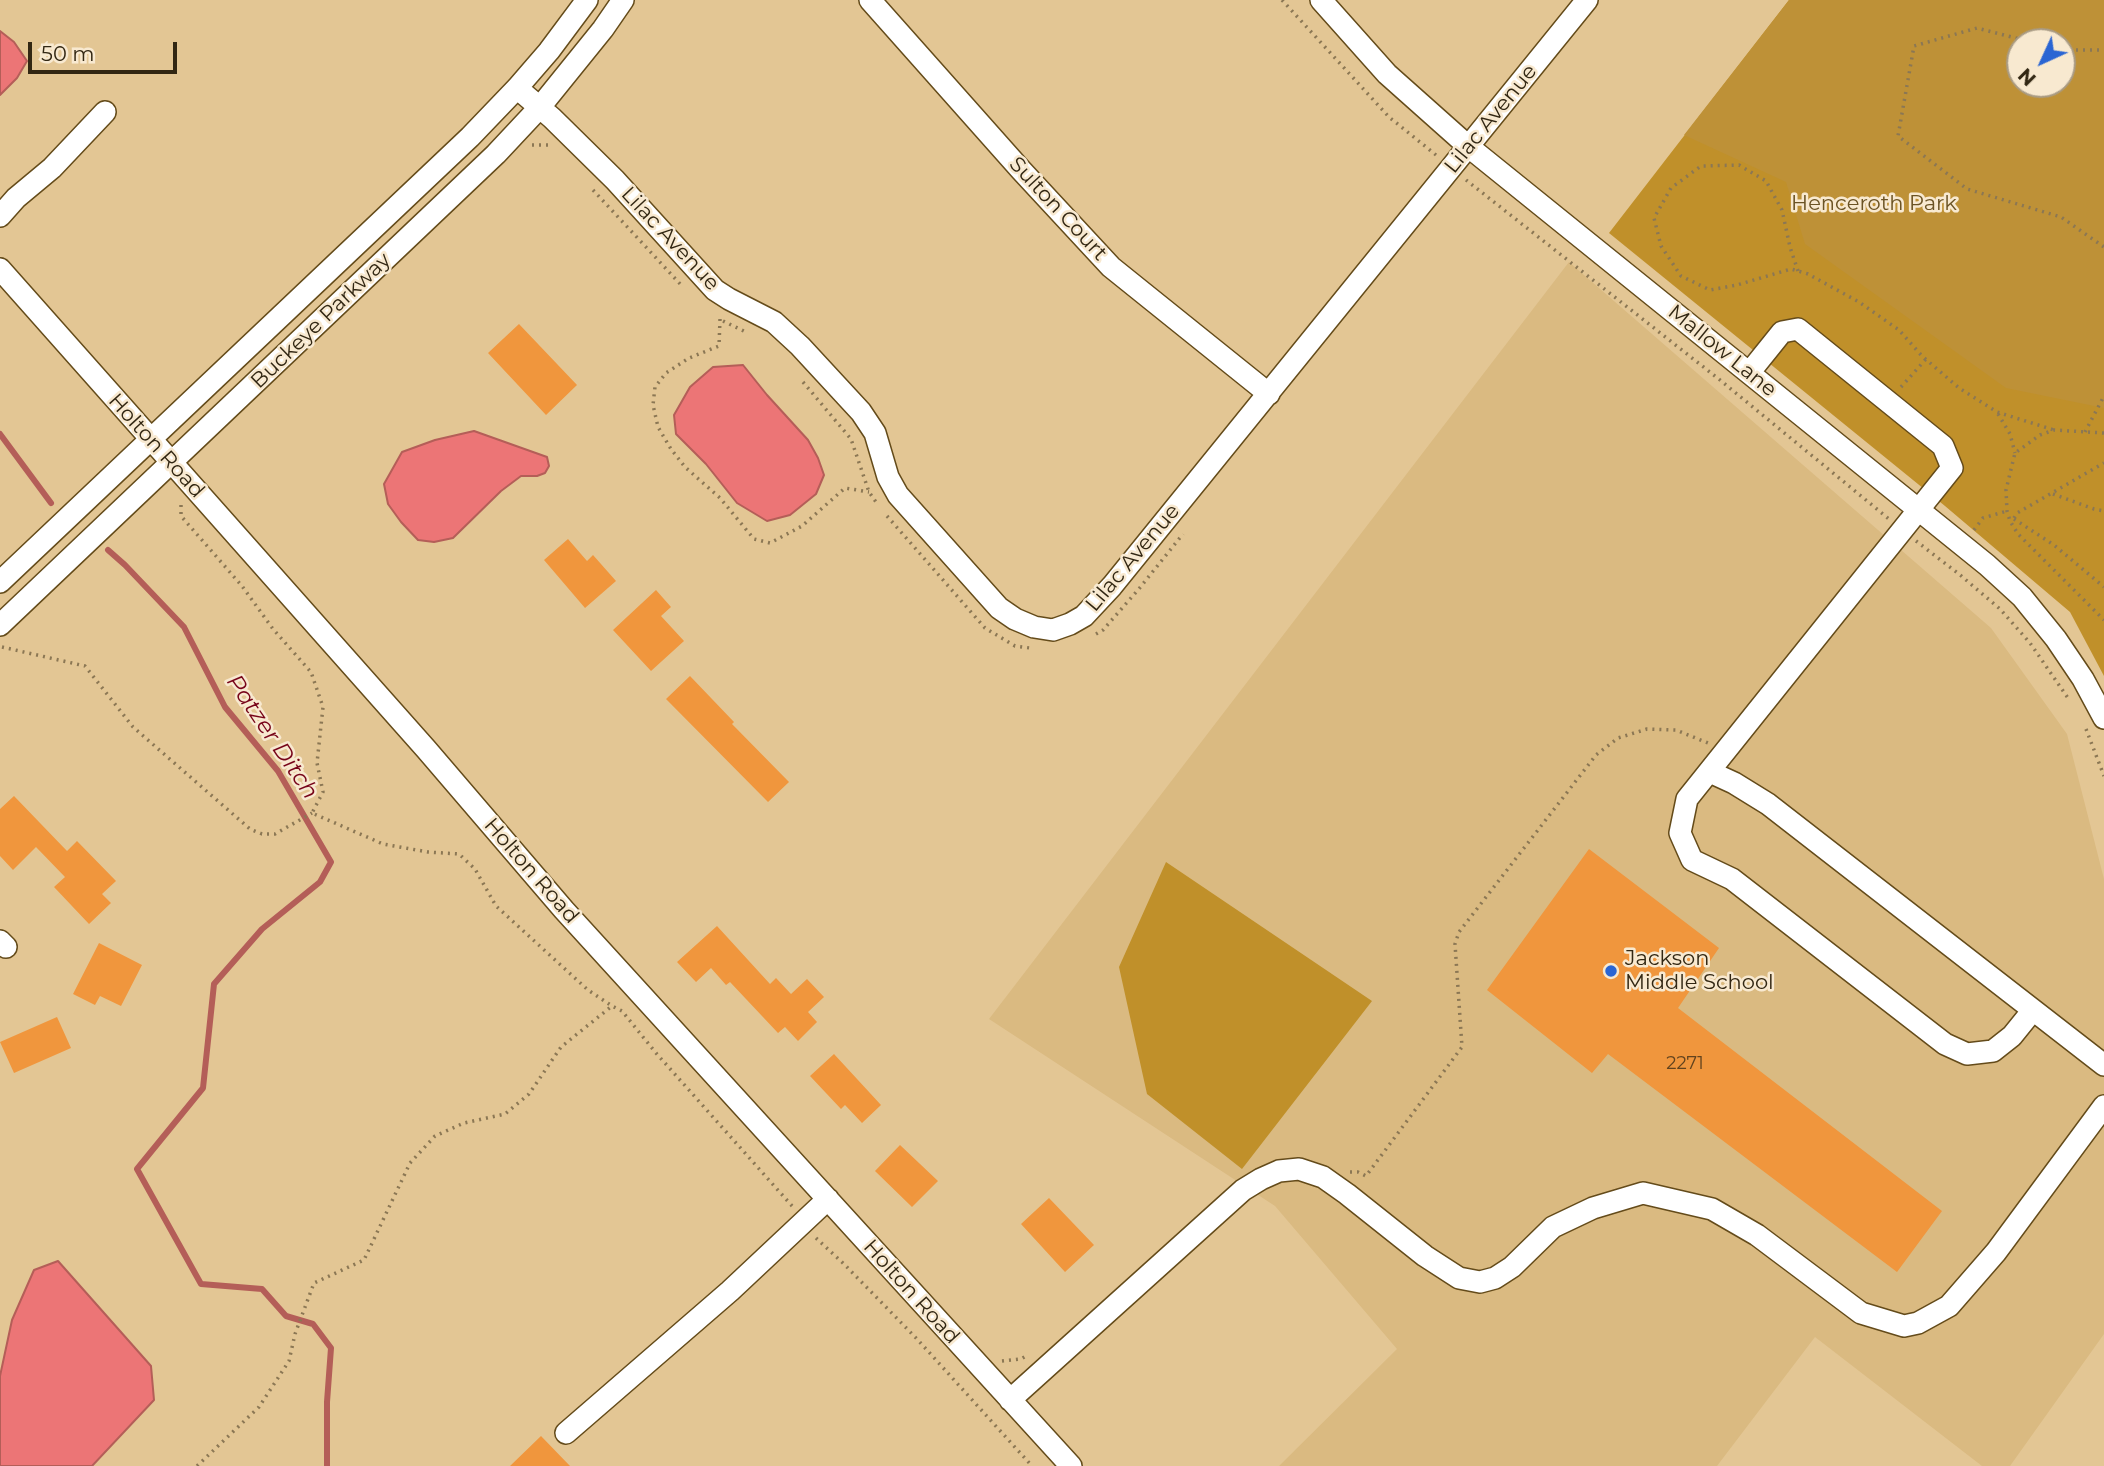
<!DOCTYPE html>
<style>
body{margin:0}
#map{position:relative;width:2104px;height:1466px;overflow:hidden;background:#e3c694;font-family:Montserrat,sans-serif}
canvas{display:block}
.north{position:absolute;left:2006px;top:28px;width:70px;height:70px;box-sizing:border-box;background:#f8e9d0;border:2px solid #a99b84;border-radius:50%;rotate:225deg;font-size:19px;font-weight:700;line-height:28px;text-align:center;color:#322713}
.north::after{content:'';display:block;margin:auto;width:24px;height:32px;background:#2a65d3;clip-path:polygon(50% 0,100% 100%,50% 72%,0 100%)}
.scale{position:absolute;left:28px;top:42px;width:149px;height:32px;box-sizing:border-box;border:4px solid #322713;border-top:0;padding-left:9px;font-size:21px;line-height:24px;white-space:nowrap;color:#322713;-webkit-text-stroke:5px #f8e9d0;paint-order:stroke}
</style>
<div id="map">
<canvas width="2104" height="1466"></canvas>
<div class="north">N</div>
<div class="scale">50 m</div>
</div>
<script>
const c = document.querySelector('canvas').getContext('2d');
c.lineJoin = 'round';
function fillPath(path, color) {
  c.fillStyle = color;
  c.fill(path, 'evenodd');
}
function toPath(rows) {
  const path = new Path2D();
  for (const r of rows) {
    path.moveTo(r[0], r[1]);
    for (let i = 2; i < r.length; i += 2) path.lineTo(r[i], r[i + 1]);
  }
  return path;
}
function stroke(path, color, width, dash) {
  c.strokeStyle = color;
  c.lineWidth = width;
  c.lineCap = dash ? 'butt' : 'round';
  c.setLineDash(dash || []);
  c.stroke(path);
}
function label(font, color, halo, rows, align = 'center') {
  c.font = font + ' Montserrat,sans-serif';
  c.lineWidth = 5;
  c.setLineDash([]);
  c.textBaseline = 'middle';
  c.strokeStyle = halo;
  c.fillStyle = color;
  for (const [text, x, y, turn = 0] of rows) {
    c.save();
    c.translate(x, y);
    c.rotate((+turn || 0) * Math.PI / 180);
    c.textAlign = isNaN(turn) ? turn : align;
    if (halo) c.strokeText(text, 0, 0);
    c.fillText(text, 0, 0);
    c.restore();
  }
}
const built = toPath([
 [1569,262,1991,628,2067,734,2104,879,2104,1334,2010,1466,1982,1466,1815,1337,1717,1466,1279,1466,1397,1349,1275,1206,989,1019]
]);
const green = toPath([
 [1789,0,2104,0,2104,676,2070,612,1945,506,1609,233],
 [2020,42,2062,42,2062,84,2020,84],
 [1166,862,1372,1001,1242,1169,1147,1094,1119,967]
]);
const forest = toPath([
 [1789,0,2104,0,2104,408,2006,388,1805,244,1786,182,1684,135],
 [2020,42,2062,42,2062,84,2020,84]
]);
const water = toPath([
 [0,31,14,42,27,61,17,78,0,95,0,31],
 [743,365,767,395,808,440,818,458,824,475,816,494,790,515,767,521,737,503,706,464,676,434,674,415,690,387,713,367,743,365],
 [474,431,547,457,549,466,545,473,537,476,521,476,501,491,453,538,434,542,418,540,401,522,388,504,384,484,402,452,435,440,474,431],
 [58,1261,151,1366,154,1400,92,1466,0,1466,0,1376,12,1320,34,1270,58,1261]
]);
const stream = toPath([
 [0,434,51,503],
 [108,550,125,565,184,627,225,707,278,771,331,862,320,882,262,929,214,984,203,1088,137,1169,201,1284,262,1289,286,1316,313,1324,331,1348,327,1402,327,1466]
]);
const building = toPath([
 [519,324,577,385,546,415,488,353],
 [568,539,587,561,593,555,616,581,585,608,544,560],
 [656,590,671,607,661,616,684,641,651,671,613,630],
 [690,676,734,722,732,724,789,782,768,802,666,699],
 [14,796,67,851,77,841,116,881,102,894,111,903,89,924,54,887,65,877,36,847,13,870,0,856,0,809],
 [1589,849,1719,948,1678,1008,1942,1211,1897,1272,1608,1054,1592,1073,1487,990],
 [717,926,770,984,776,978,791,994,807,979,824,997,808,1012,817,1022,798,1041,785,1027,778,1033,730,982,726,985,711,968,696,982,677,962],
 [99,943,142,965,121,1006,100,996,95,1005,73,994],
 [57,1017,71,1048,14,1073,0,1042],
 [834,1054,881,1105,862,1123,845,1105,841,1109,810,1076],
 [900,1145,938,1181,912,1207,875,1171],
 [1049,1198,1094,1245,1065,1272,1021,1224],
 [541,1436,570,1466,510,1466]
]);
const path = toPath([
 [1282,0,1389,117,1436,155],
 [2031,42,1977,28,1914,46,1898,136,1967,189,2061,217,2104,247],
 [2062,50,2104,50],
 [532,145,548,145,551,147],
 [1466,180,1720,380,1889,519],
 [593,190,683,287],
 [1798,271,1790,247,1782,210,1766,181,1739,165,1701,166,1671,188,1654,218,1661,246,1681,276,1710,290,1737,285,1791,269,1798,271,1808,274,1859,302,1899,330,1922,356,1959,388,1997,412,2054,430],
 [720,319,719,346,689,358,666,373,655,387,653,405,658,427,671,449,685,467,720,498,754,539,770,543,802,526,845,488,869,492],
 [723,321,748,333],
 [803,382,851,439,869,492,876,502],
 [1901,387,1926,359],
 [1998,414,2010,434,2015,453],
 [2085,432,2104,396],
 [2104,433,2054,430,2040,435,2015,453,2006,490,2007,511,2010,521,2018,534,2104,620],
 [2053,494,2094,509,2104,511],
 [181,505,181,516,242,586,273,629,311,672,323,707,317,763,323,792,312,813,383,844,428,852,459,854,475,869,496,906,588,990,612,1006,622,1011,656,1053,793,1207],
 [887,516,985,628,1015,646,1030,648],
 [2014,518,2017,513,2104,463],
 [2014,519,2054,545,2104,587],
 [1974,530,1983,518,2007,511],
 [1916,541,1959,574,2000,609,2030,643,2068,698],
 [1096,634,1103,630,1138,590,1183,534],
 [2,647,85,666,133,727,250,829,262,834,275,834,312,813],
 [2086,729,2104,776],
 [1350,1172,1358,1172,1366,1176,1462,1047,1455,944,1459,932,1596,755,1618,738,1647,729,1676,730,1708,743],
 [816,1238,844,1264,917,1339,1032,1466],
 [1002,1361,1021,1359,1028,1355],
 [197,1466,259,1407,289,1361,295,1334,314,1283,364,1260,410,1163,435,1136,464,1123,505,1114,529,1094,561,1047,612,1006]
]);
const minor = toPath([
 [870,0,1021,170,1111,267,1269,394],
 [1321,0,1387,74,1469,147,1987,565,2022,597,2056,639,2083,679,2104,718],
 [517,88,552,118,615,180,715,290,729,299,774,322,800,346,861,412,875,433,888,477,898,495,999,608,1015,619,1034,627,1053,630,1070,624,1084,616,1112,586,1587,0],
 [0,216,16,198,52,168,105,112],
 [0,269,426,749,564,910,1071,1466],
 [1749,373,1782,332,1798,329,1943,446,1952,468,1687,799,1680,833,1692,860,1732,879,1945,1044,1967,1054,1993,1051,2012,1036,2033,1010],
 [0,582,470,137,517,88,549,51,587,0],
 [0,625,496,154,540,107,603,29,623,0],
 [1710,772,1734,783,1768,804,2104,1065],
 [0,941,6,947],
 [1010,1400,1243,1190,1261,1179,1279,1171,1299,1169,1323,1177,1347,1194,1425,1256,1459,1278,1480,1282,1495,1278,1512,1267,1553,1227,1593,1208,1643,1193,1712,1209,1757,1235,1861,1313,1904,1326,1918,1323,1949,1306,1996,1252,2104,1106],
 [566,1433,730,1291,828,1199]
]);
const markers = [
 [1611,971,7,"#2a65d3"]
];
const numberNames = [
 ["2271",1685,1064]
];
const streetNames = [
 ["Lilac Avenue",1491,119,-51],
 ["Sulton Court",1058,209,47],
 ["Lilac Avenue",670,239,47],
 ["Buckeye Parkway",321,321,-44],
 ["Mallow Lane",1722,351,39],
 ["Holton Road",156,446,48],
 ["Lilac Avenue",1133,558,-50],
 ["Holton Road",531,871,49],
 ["Holton Road",911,1292,48]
];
const parkNames = [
 ["Henceroth Park",1874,204]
];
const poiNames = [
 ["Jackson",1625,959],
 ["Middle School",1625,983]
];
const waterNames = [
 ["Patzer Ditch",272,737,56]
];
fillPath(built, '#daba81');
fillPath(green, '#c0902a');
fillPath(forest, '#be9137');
fillPath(water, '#ec7576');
stroke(water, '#b45e58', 2);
stroke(stream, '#b45e58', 6);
fillPath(building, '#f0963d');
stroke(minor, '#644b1a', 24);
stroke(path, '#8b7754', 3.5, [2, 5]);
stroke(minor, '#fff', 21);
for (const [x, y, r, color] of markers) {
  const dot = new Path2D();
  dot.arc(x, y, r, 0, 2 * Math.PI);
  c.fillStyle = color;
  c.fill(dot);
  stroke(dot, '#f8e9d0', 2.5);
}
label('18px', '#62431e', null, numberNames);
label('21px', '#322713', '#f8e9d0', streetNames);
label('21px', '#6b5324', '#f8e9d0', parkNames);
label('21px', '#322713', '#f8e9d0', poiNames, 'left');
label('italic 23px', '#770419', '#f8e9d0', waterNames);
</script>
